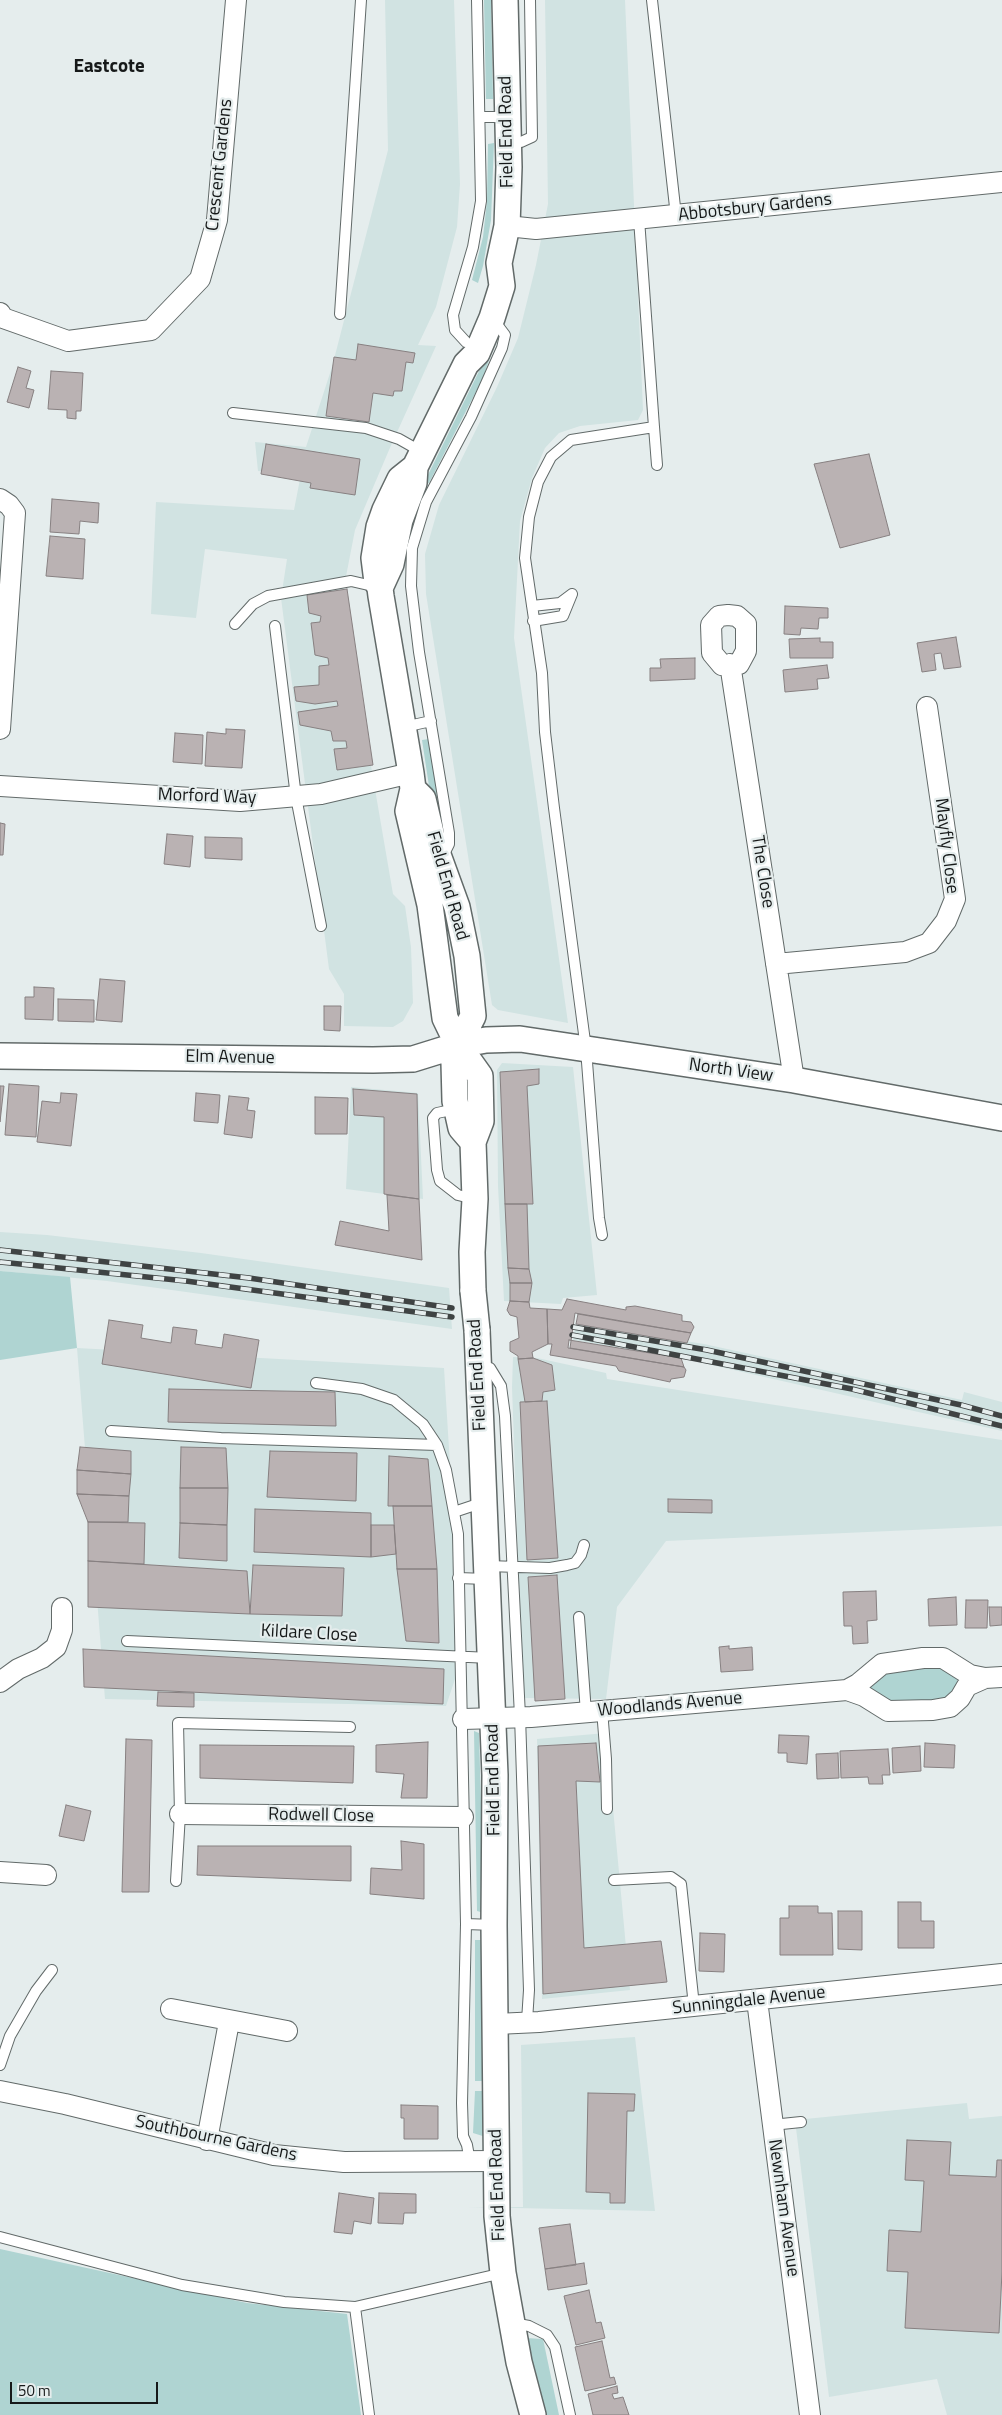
<!DOCTYPE html>
<style>
body{margin:0}
#map{position:relative;width:1002px;height:2415px;overflow:hidden;background:#e5eded;font-family:"Titillium Web",sans-serif}
canvas{display:block}
.scale{position:absolute;left:10px;top:2382px;width:148px;height:22px;box-sizing:border-box;border:2px solid #161919;border-top:0;padding-left:6px;font-size:15px;line-height:18px;white-space:nowrap;color:#161919;-webkit-text-stroke:4px #e5eded;paint-order:stroke}
</style>
<div id="map">
<canvas width="1002" height="2415"></canvas>
<div class="scale">50 m</div>
</div>
<script>
const c = document.querySelector('canvas').getContext('2d');
c.lineJoin = 'round';
function fillPath(path, color) {
  c.fillStyle = color;
  c.fill(path, 'evenodd');
}
function toPath(rows) {
  const path = new Path2D();
  for (const r of rows) {
    path.moveTo(r[0], r[1]);
    for (let i = 2; i < r.length; i += 2) path.lineTo(r[i], r[i + 1]);
  }
  return path;
}
function stroke(path, color, width, dash) {
  c.strokeStyle = color;
  c.lineWidth = width;
  c.lineCap = dash ? 'butt' : 'round';
  c.setLineDash(dash || []);
  c.stroke(path);
}
function label(font, color, halo, rows, align = 'center') {
  c.font = font + ' "Titillium Web",sans-serif';
  c.lineWidth = 4.5;
  c.setLineDash([]);
  c.textBaseline = 'middle';
  c.strokeStyle = halo;
  c.fillStyle = color;
  for (const [text, x, y, turn = 0] of rows) {
    c.save();
    c.translate(x, y);
    c.rotate((+turn || 0) * Math.PI / 180);
    c.textAlign = isNaN(turn) ? turn : align;
    if (halo) c.strokeText(text, 0, 0);
    c.fillText(text, 0, 0);
    c.restore();
  }
}
const built = toPath([
 [385,0,454,0,460,184,457,227,436,307,418,345,436,346,389,450,355,530,342,597,393,894,405,906,411,947,413,1003,403,1021,393,1027,344,1026,344,994,329,969,281,598,287,559,205,549,196,618,151,614,156,502,294,510,301,474,258,471,255,442,306,447,332,367,388,150],
 [545,0,625,0,643,410,638,420,580,426,559,433,545,448,532,478,520,521,514,638,568,1023,498,1010,492,1005,426,594,425,554,439,505,497,387,518,338,536,265,548,204],
 [502,1063,573,1067,597,1295,563,1298,561,1304,504,1301,498,1186,497,1070],
 [351,1087,418,1093,423,1199,346,1189],
 [0,1232,47,1235,201,1253,449,1288,452,1329,107,1281,0,1271],
 [576,1324,704,1344,962,1400,964,1392,1002,1402,1002,1431,681,1358,573,1340],
 [77,1348,444,1368,462,1658,446,1706,105,1699],
 [513,1357,537,1358,606,1373,607,1379,1002,1440,1002,1526,666,1541,617,1607,606,1699,523,1698,512,1387],
 [606,1733,630,1990,542,1999,537,1739],
 [635,2037,655,2211,468,2207,523,2207,521,2045],
 [967,2103,969,2119,1002,2116,1002,2415,947,2415,937,2379,829,2397,795,2120]
]);
const green = toPath([
 [484,0,491,0,493,99,486,99],
 [494,143,491,220,483,266,478,283,472,280,483,237,487,201,488,144],
 [488,353,491,354,483,378,429,483,424,483],
 [429,739,443,838,437,839,422,740],
 [0,1271,70,1277,77,1348,0,1360],
 [943,1664,953,1671,957,1679,957,1690,949,1702,894,1705,871,1693,870,1683,878,1672],
 [474,1731,479,1733,484,1913,477,1911],
 [475,1940,485,1940,488,2081,475,2081],
 [475,2091,488,2091,486,2137,473,2133],
 [0,2249,247,2303,347,2314,361,2415,0,2415],
 [526,2338,543,2339,559,2415,545,2415]
]);
const building = toPath([
 [358,344,415,353,413,363,406,362,402,391,394,391,393,396,373,393,369,422,326,416,334,357,356,360,358,344],
 [18,367,31,371,26,388,34,390,29,408,7,402,18,367],
 [51,371,83,373,81,411,76,411,76,419,67,418,67,410,48,409,51,371],
 [266,444,360,459,355,495,310,488,311,483,261,474,266,444],
 [869,454,890,535,840,548,814,464,869,454],
 [52,499,99,503,98,523,80,521,79,534,50,532,52,499],
 [50,536,85,539,83,579,46,576,50,536],
 [347,589,373,765,337,770,334,749,347,748,346,741,333,741,331,731,300,725,298,712,338,706,337,701,315,704,296,701,294,687,319,685,319,666,329,665,328,658,315,655,311,623,320,622,321,616,309,613,307,595,347,589],
 [785,606,828,608,828,618,819,618,818,629,801,628,800,635,784,634,785,606],
 [956,637,961,667,944,669,941,653,934,654,936,670,922,672,917,643,956,637],
 [820,638,820,642,833,642,833,658,790,658,789,639,820,638],
 [695,658,695,679,650,681,650,668,661,668,660,659,695,658],
 [827,665,829,678,817,679,818,689,785,692,783,670,827,665],
 [226,729,245,730,242,768,205,766,207,732,226,734,226,729],
 [175,733,203,735,202,764,173,762,175,733],
 [0,823,5,824,3,855,0,855,0,823],
 [167,834,193,836,190,867,164,864,167,834],
 [205,837,242,838,242,860,205,858,205,837],
 [100,979,125,981,122,1022,96,1020,100,979],
 [34,987,54,988,53,1020,25,1019,25,997,34,997,34,987],
 [58,999,94,1000,94,1022,58,1021,58,999],
 [324,1006,341,1006,340,1031,324,1030,324,1006],
 [539,1069,539,1084,527,1086,533,1204,505,1204,500,1072,539,1069],
 [9,1084,39,1086,36,1137,5,1135,9,1084],
 [0,1086,4,1086,0,1122,0,1086],
 [353,1089,417,1094,419,1199,384,1194,384,1117,354,1115,353,1089],
 [61,1093,77,1094,71,1146,37,1142,42,1101,60,1103,61,1093],
 [196,1093,220,1095,218,1123,194,1121,196,1093],
 [229,1096,249,1098,247,1110,255,1111,252,1138,224,1134,229,1096],
 [315,1097,348,1098,347,1134,315,1134,315,1097],
 [387,1195,419,1199,422,1260,335,1245,340,1221,389,1231,387,1195],
 [505,1204,527,1204,529,1269,508,1268,505,1204],
 [508,1268,529,1269,532,1283,510,1283,508,1268],
 [510,1283,532,1283,529,1302,510,1301,510,1283],
 [567,1299,626,1310,626,1307,635,1306,682,1315,682,1321,691,1322,694,1327,691,1333,575,1313,570,1348,684,1367,686,1370,684,1377,671,1379,670,1382,619,1371,616,1366,550,1355,552,1344,548,1344,547,1309,562,1310,567,1299],
 [510,1301,529,1302,530,1308,547,1309,548,1344,532,1352,533,1358,518,1359,518,1356,510,1351,510,1342,519,1338,517,1317,510,1315,507,1310,510,1301],
 [578,1314,630,1323,691,1333,687,1343,576,1324,578,1314],
 [109,1320,143,1325,141,1338,171,1343,173,1327,197,1330,195,1344,222,1348,224,1334,259,1340,251,1388,102,1364,109,1320],
 [569,1340,681,1358,684,1367,568,1348,569,1340],
 [533,1358,552,1365,555,1390,543,1392,542,1401,525,1402,518,1359,533,1358],
 [169,1389,335,1392,336,1426,168,1422,169,1389],
 [547,1401,558,1558,527,1560,520,1402,547,1401],
 [80,1447,131,1451,131,1474,77,1470,80,1447],
 [181,1447,226,1448,228,1488,180,1488,181,1447],
 [270,1451,357,1453,356,1501,267,1497,270,1451],
 [389,1456,428,1459,432,1506,388,1506,389,1456],
 [77,1470,131,1474,129,1496,77,1494,77,1470],
 [180,1488,228,1488,227,1525,180,1523,180,1488],
 [77,1494,129,1496,128,1522,88,1522,77,1494],
 [668,1499,712,1500,712,1513,668,1512,668,1499],
 [393,1506,432,1506,437,1569,397,1569,393,1506],
 [255,1509,371,1513,371,1557,254,1552,255,1509],
 [88,1522,145,1523,144,1564,88,1561,88,1522],
 [180,1523,227,1525,227,1561,179,1558,180,1523],
 [371,1525,394,1525,396,1554,371,1557,371,1525],
 [88,1561,247,1571,250,1614,88,1607,88,1561],
 [253,1565,344,1568,342,1616,250,1614,253,1565],
 [397,1569,437,1569,439,1643,406,1641,397,1569],
 [557,1575,565,1699,535,1701,528,1577,557,1575],
 [876,1591,877,1620,867,1621,868,1643,853,1644,852,1626,844,1626,843,1592,876,1591],
 [956,1597,957,1625,929,1626,928,1599,956,1597],
 [966,1600,988,1600,987,1628,965,1628,966,1600],
 [989,1607,1002,1607,1002,1625,990,1626,989,1607],
 [729,1646,729,1649,752,1647,753,1670,721,1672,719,1647,729,1646],
 [83,1649,444,1669,443,1704,84,1687,83,1649],
 [158,1692,194,1693,194,1707,157,1706,158,1692],
 [779,1735,809,1736,807,1764,787,1762,787,1753,778,1753,779,1735],
 [126,1739,152,1740,149,1892,122,1892,126,1739],
 [428,1742,427,1798,401,1798,404,1774,376,1772,376,1745,428,1742],
 [596,1743,600,1782,576,1781,584,1948,661,1941,667,1982,543,1994,538,1746,596,1743],
 [925,1743,955,1745,954,1768,924,1767,925,1743],
 [200,1745,354,1746,353,1783,200,1778,200,1745],
 [920,1746,921,1771,893,1773,892,1748,920,1746],
 [888,1749,890,1775,882,1775,883,1784,869,1784,868,1777,841,1778,840,1751,888,1749],
 [838,1753,839,1778,817,1779,816,1754,838,1753],
 [66,1805,91,1811,84,1841,59,1836,66,1805],
 [401,1841,424,1844,424,1899,370,1894,371,1868,402,1870,401,1841],
 [198,1846,351,1846,351,1881,197,1875,198,1846],
 [898,1902,921,1902,921,1921,934,1921,934,1948,898,1948,898,1902],
 [789,1906,818,1906,818,1913,832,1913,833,1955,780,1955,780,1918,789,1918,789,1906],
 [838,1911,862,1911,862,1950,838,1949,838,1911],
 [700,1933,725,1934,724,1972,699,1971,700,1933],
 [588,2093,635,2094,634,2111,627,2111,625,2203,610,2203,610,2193,586,2192,588,2093],
 [401,2105,438,2106,438,2139,404,2139,404,2118,401,2118,401,2105],
 [907,2140,951,2142,949,2175,996,2177,997,2160,1002,2160,1002,2272,999,2333,905,2328,908,2272,887,2271,889,2230,921,2232,924,2181,905,2180,907,2140],
 [339,2193,374,2198,371,2224,354,2221,352,2234,334,2232,339,2193],
 [379,2193,416,2194,416,2213,404,2213,403,2224,378,2223,379,2193],
 [570,2224,576,2265,545,2269,539,2228,570,2224],
 [584,2263,587,2284,548,2290,545,2269,584,2263],
 [589,2290,596,2323,601,2322,605,2338,576,2345,564,2296,589,2290],
 [602,2341,610,2378,614,2377,616,2384,585,2391,575,2347,602,2341],
 [617,2386,618,2393,612,2394,614,2399,623,2397,629,2415,593,2415,588,2394,617,2386]
]);
const service = toPath([
 [652,0,676,216],
 [480,117,507,117],
 [509,142,521,142,532,137,530,0],
 [340,314,361,0],
 [466,342,455,330,453,315,473,247,481,201,477,0],
 [233,413,366,428,399,439,422,452],
 [654,427,657,465],
 [532,606,560,603,572,594],
 [533,621,563,616,572,594],
 [235,624,253,604,268,596,351,581,377,587],
 [275,626,296,797,321,926],
 [404,727,431,721],
 [442,858,449,844,449,833,419,652,411,586,412,548,426,502,471,417,502,348,505,335,493,319],
 [456,1109,437,1113,433,1118,437,1170,440,1181,458,1195,474,1199],
 [602,1235,599,1218,586,1049,554,808,545,732,542,673,525,558,529,517,538,482,551,457,571,440,654,427,639,219],
 [480,1365,490,1368,501,1386,505,1416,520,1716,529,1990,527,2021],
 [316,1383,362,1389,394,1400,423,1424,437,1445,446,1470,458,1534,466,1924,462,2103,463,2136,467,2145,470,2162],
 [111,1431,221,1438,437,1445],
 [454,1512,484,1502],
 [487,1566,550,1568,567,1565,575,1563,581,1555,584,1545],
 [458,1578,487,1579],
 [579,1617,586,1713],
 [127,1641,490,1658],
 [602,1710,606,1759,607,1809],
 [614,1880,671,1877,681,1884,694,2006],
 [176,1881,180,1814,178,1723,350,1727],
 [466,1924,494,1925],
 [0,2065,10,2036,36,1991,52,1970],
 [772,2125,801,2122],
 [0,2237,182,2285,284,2302,355,2307,503,2273],
 [355,2307,369,2415],
 [513,2323,529,2326,547,2335,555,2347,570,2415]
]);
const minor = toPath([
 [507,226,536,229,1002,182],
 [0,313,3,318,68,341,151,330,200,279,217,220,236,0],
 [0,499,9,505,15,513,0,729],
 [728,615,737,616,746,624,746,651,739,664,722,665,712,653,711,625,719,616,728,615],
 [730,664,794,1080],
 [0,786,240,801,321,794,411,773],
 [776,964,905,952,929,943,946,921,955,899,927,707],
 [0,1682,18,1669,42,1658,56,1647,62,1630,62,1608],
 [847,1690,858,1684,882,1664,923,1658,943,1658,970,1675,985,1678,1002,1677],
 [463,1719,531,1717,847,1690,864,1696,888,1711,933,1710,950,1707,960,1698,967,1686,985,1678],
 [180,1814,463,1817],
 [0,1872,46,1875],
 [757,2000,810,2415],
 [171,2009,287,2031],
 [496,2024,539,2022,1002,1974],
 [0,2091,65,2104,274,2155,344,2162,495,2161],
 [207,2140,229,2022]
]);
const tertiary = toPath([
 [415,467,414,483,400,520,391,564,380,588,381,596,411,773,413,789,408,811,430,905,445,1018,458,1045,480,1076,481,1121,473,1142,475,1199,472,1252,473,1291],
 [380,588,377,582,374,558,379,527,385,510,400,479,415,467,466,364,477,353,492,318,502,286,499,263,507,226,509,167,505,0],
 [413,789,423,799,433,841,457,907,467,956,473,1016,458,1045,454,1063,455,1101,461,1128,473,1142],
 [0,1056,373,1060,413,1059,458,1045,486,1040,520,1039,794,1080,1002,1118],
 [477,1330,495,1775,494,1925,497,2216,503,2273,519,2362,533,2415]
]);
const rail = toPath([
 [0,1250,249,1278,452,1308],
 [0,1262,186,1281,452,1317],
 [573,1327,707,1350,961,1405,1002,1416],
 [572,1335,852,1389,1002,1426]
]);
const tertiaryBridge = toPath([
 [473,1291,477,1330]
]);
const streetNames = [
 ["Field End Road",507,132,-91],
 ["Crescent Gardens",220,165,-84],
 ["Abbotsbury Gardens",755,208,-6],
 ["Morford Way",207,797,2],
 ["Mayfly Close",946,846,83],
 ["The Close",762,872,81],
 ["Field End Road",447,886,74],
 ["Elm Avenue",230,1058,1],
 ["North View",731,1071,8],
 ["Field End Road",478,1375,-93],
 ["Kildare Close",309,1634,3],
 ["Woodlands Avenue",670,1705,-5],
 ["Field End Road",494,1780,-91],
 ["Rodwell Close",321,1816,1],
 ["Sunningdale Avenue",749,2001,-6],
 ["Southbourne Gardens",216,2139,12],
 ["Field End Road",498,2185,-92],
 ["Newnham Avenue",783,2208,82]
];
const neighbourhoodNames = [
 ["Eastcote",109,67]
];
fillPath(built, '#d1e3e2');
fillPath(green, '#afd4d2');
fillPath(building, '#bab2b3');
stroke(building, '#878081', 1);
stroke(service, '#626a69', 12);
stroke(minor, '#626a69', 22);
stroke(tertiary, '#626a69', 28);
stroke(service, '#fff', 10);
stroke(minor, '#fff', 20);
stroke(tertiary, '#fff', 25);
stroke(rail, '#3f4343', 5.5);
stroke(rail, '#e5eded', 4, [11]);
stroke(tertiaryBridge, '#626a69', 28, []);
stroke(tertiaryBridge, '#fff', 25);
label('18px', '#161919', '#e5eded', streetNames);
label('bold 19px', '#161919', '#e5eded', neighbourhoodNames);
</script>
